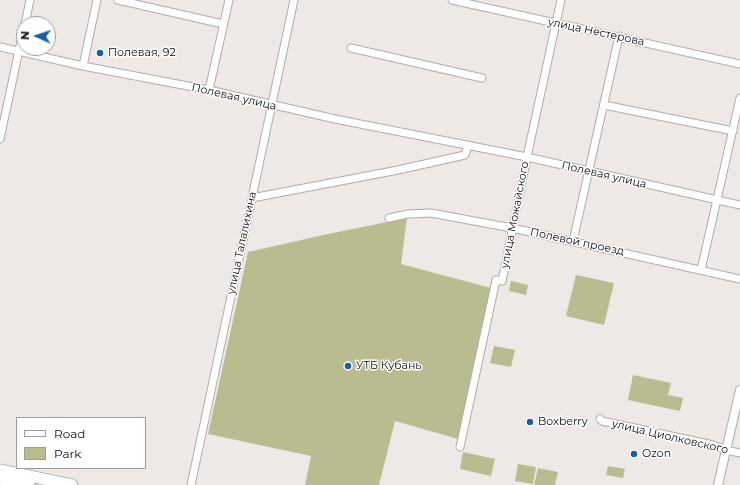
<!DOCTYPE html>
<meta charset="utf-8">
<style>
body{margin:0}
#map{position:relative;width:740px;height:485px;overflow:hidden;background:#eee9e7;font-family:Montserrat,sans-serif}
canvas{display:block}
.legend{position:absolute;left:16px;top:417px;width:130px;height:52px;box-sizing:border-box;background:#fff;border:1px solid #9f9e9e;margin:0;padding:5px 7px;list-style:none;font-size:12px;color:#0e0c0c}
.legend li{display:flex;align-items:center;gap:8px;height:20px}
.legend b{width:20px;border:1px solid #9f9e9e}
.north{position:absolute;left:16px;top:16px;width:40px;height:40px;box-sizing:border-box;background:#fff;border:1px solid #9f9e9e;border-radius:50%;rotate:273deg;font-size:11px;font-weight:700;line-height:16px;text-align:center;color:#0e0c0c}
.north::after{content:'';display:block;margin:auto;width:14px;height:18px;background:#165fae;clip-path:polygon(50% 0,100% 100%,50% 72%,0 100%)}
</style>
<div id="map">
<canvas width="740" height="485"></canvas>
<ul class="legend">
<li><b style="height:5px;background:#fff"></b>Road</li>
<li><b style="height:11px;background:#b9bc8e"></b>Park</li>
</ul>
<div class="north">N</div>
</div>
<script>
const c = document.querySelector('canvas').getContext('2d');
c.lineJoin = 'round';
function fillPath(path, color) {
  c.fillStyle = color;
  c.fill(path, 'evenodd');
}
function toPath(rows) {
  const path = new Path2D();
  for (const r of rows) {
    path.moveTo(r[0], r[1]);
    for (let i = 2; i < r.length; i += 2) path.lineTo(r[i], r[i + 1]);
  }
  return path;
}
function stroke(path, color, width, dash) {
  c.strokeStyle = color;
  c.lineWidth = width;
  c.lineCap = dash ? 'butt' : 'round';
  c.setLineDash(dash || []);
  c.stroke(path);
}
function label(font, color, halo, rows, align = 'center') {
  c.font = font + ' Montserrat,sans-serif';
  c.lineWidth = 3;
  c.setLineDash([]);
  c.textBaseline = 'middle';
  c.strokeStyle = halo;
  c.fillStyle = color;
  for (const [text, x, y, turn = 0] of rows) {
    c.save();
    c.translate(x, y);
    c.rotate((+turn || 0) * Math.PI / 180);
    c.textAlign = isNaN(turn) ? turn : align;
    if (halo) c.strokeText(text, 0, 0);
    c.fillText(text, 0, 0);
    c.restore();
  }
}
const green = toPath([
 [407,218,401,264,491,288,458,439,395,421,379,485,305,485,311,456,208,434,248,252,328,234],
 [576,275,614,283,604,325,566,316],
 [511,281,528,285,526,295,509,291],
 [494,346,515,350,511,367,490,363],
 [633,375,671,383,668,395,683,398,680,411,628,400],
 [463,452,495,459,491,476,460,469],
 [518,464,536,467,533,484,515,481],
 [608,466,625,469,623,478,606,475],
 [538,468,558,472,555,485,534,485]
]);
const minor = toPath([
 [118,0,223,24],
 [452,0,740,64],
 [25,24,30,0],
 [0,47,83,66,209,90,335,119,527,157,740,205],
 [351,48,482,78],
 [83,66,97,0],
 [209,90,229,0],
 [604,105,733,131],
 [0,139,24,27],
 [252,198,398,170,465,155,468,145],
 [389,218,408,214,431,213,512,228,740,279],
 [573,241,619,36],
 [701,270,740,98],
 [600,419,602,421,713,445,726,450,740,453],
 [460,447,496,280,502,281,527,157,561,0],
 [191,485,294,0]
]);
const tertiary = toPath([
 [718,485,740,390]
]);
const primary = toPath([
 [0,470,72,485],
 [0,479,29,485]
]);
const markers = [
 [100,53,4,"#165fae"],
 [348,366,4,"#165fae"],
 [530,422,4,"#165fae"],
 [634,454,4,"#165fae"]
];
const streetNames = [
 ["улица Нестерова",596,32,12],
 ["Полевая улица",234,97,13],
 ["Полевая улица",604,175,13],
 ["улица Можайского",515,215,-79],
 ["Полевой проезд",577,242,12],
 ["улица Талалихина",242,243,-78],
 ["улица Циолковского",670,437,13]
];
const poiNames = [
 ["Полевая, 92",108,53],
 ["УТБ Кубань",356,366],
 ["Boxberry",538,422],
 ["Ozon",642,454]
];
fillPath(green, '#b9bc8e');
stroke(minor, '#b0aca9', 9);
stroke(tertiary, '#b0aca9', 10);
stroke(primary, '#b0aca9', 13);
stroke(minor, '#fff', 7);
stroke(tertiary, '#fff', 8);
stroke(primary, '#fff', 11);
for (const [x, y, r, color] of markers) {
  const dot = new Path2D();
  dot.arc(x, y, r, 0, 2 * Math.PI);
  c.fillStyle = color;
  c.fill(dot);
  stroke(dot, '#fff', 1.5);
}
label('11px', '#0e0c0c', '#fff', streetNames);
label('11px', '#0e0c0c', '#fff', poiNames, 'left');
</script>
